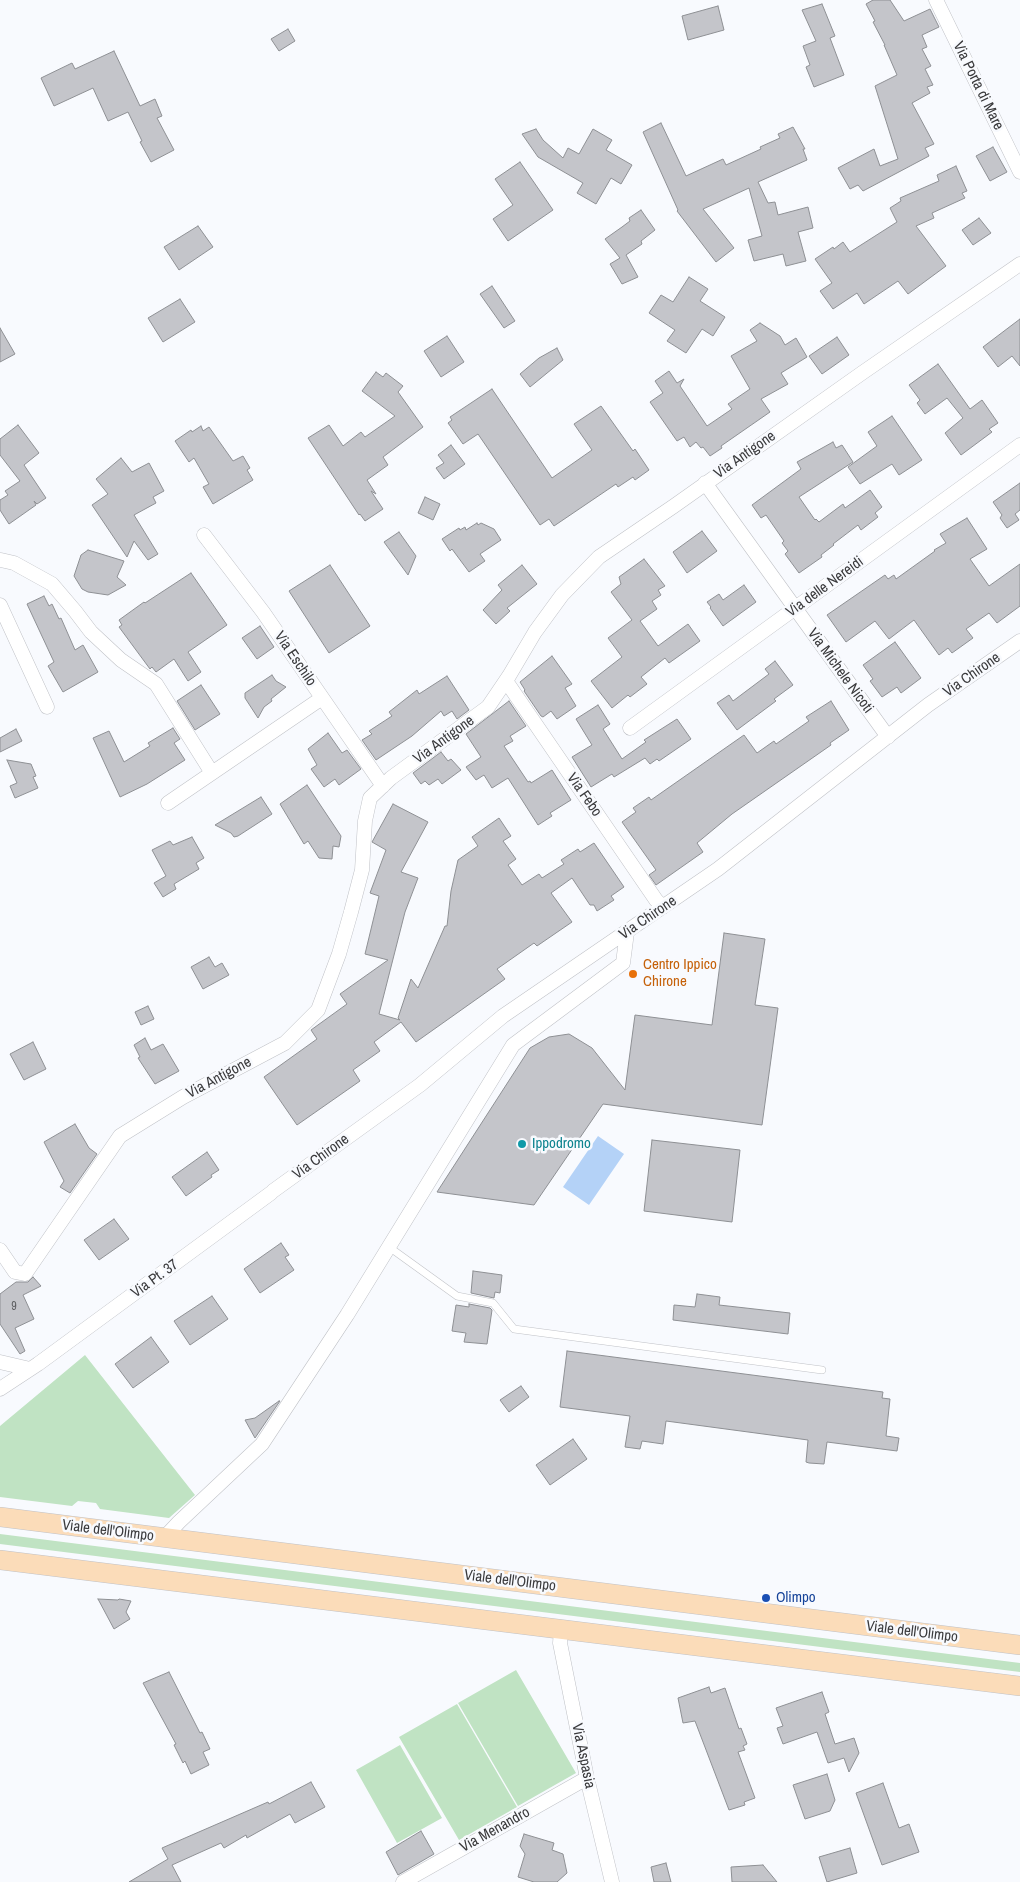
<!DOCTYPE html>
<style>
body{margin:0}
canvas{display:block;background:#f8fafe}
</style>
<canvas width="1020" height="1882"></canvas>
<script>
const c = document.querySelector('canvas').getContext('2d');
c.lineJoin = 'round';
function fillPath(path, color) {
  c.fillStyle = color;
  c.fill(path, 'evenodd');
}
function toPath(rows) {
  const path = new Path2D();
  for (const r of rows) {
    path.moveTo(r[0], r[1]);
    for (let i = 2; i < r.length; i += 2) path.lineTo(r[i], r[i + 1]);
  }
  return path;
}
function stroke(path, color, width, dash) {
  c.strokeStyle = color;
  c.lineWidth = width;
  c.lineCap = dash ? 'butt' : 'round';
  c.setLineDash(dash || []);
  c.stroke(path);
}
function label(font, color, halo, rows, align = 'center') {
  c.font = font + ' "Archivo Narrow",sans-serif';
  c.lineWidth = 5;
  c.setLineDash([]);
  c.textBaseline = 'middle';
  c.strokeStyle = halo;
  c.fillStyle = color;
  for (const [text, x, y, turn = 0] of rows) {
    c.save();
    c.translate(x, y);
    c.rotate((+turn || 0) * Math.PI / 180);
    c.textAlign = isNaN(turn) ? turn : align;
    if (halo) c.strokeText(text, 0, 0);
    c.fillText(text, 0, 0);
    c.restore();
  }
}
const green = toPath([
 [85,1355,195,1495,169,1518,100,1509,96,1503,78,1501,72,1506,0,1497,0,1426],
 [0,1534,1020,1663,1020,1672,0,1544],
 [516,1670,576,1773,518,1806,458,1703],
 [457,1704,517,1807,459,1840,399,1737],
 [400,1745,442,1818,397,1843,356,1770]
]);
const water = toPath([
 [598,1136,624,1154,589,1205,563,1187]
]);
const building = toPath([
 [873,0,890,0,904,21,930,9,939,27,922,35,927,47,922,49,931,66,925,69,933,85,927,87,930,93,912,103,934,144,925,148,929,156,863,191,858,185,850,189,838,168,874,149,880,166,898,159,875,86,897,75,884,45,885,45,873,22,875,21,866,4,873,0],
 [822,4,835,36,830,38,844,75,814,87,806,67,810,65,803,46,816,41,802,10,822,4],
 [718,6,724,30,688,40,682,16,718,6],
 [288,29,295,41,279,51,271,39,288,29],
 [114,51,140,106,155,99,162,116,157,118,174,150,151,162,140,142,142,141,128,112,108,121,93,88,54,106,41,78,72,63,75,69,114,51],
 [661,123,686,176,723,159,726,165,761,149,760,147,780,138,778,134,793,127,805,149,803,149,807,160,758,182,768,203,775,202,778,215,808,207,813,228,798,232,806,261,786,266,783,254,754,261,748,240,762,236,749,188,703,209,734,248,716,262,677,211,678,210,643,132,661,123],
 [536,129,543,140,563,158,568,148,579,154,593,129,612,140,606,150,632,165,621,184,611,178,596,204,577,193,583,183,538,157,522,134,536,129],
 [993,147,1007,172,990,181,976,156,993,147],
 [520,162,553,210,508,241,493,219,513,205,495,179,520,162],
 [956,166,967,191,962,193,965,198,932,213,934,218,916,226,946,266,908,294,898,281,864,304,857,293,833,309,820,291,832,283,815,259,833,247,834,249,843,242,850,252,897,222,890,208,901,201,900,198,939,181,937,175,956,166],
 [641,210,655,230,641,241,642,244,626,255,638,277,622,284,610,264,620,258,605,239,622,227,630,221,629,218,641,210],
 [979,218,991,233,973,245,962,230,979,218],
 [198,226,213,247,179,270,164,247,198,226],
 [689,277,708,289,700,301,725,317,713,336,702,329,686,353,667,341,675,330,649,313,661,295,673,302,689,277],
 [492,286,515,321,504,328,480,294,492,286],
 [180,299,195,322,163,342,148,318,180,299],
 [1020,319,1020,366,1012,356,998,367,983,347,1020,319],
 [760,323,780,336,785,345,796,338,807,357,781,373,788,384,761,399,770,412,721,446,722,448,710,456,703,447,701,448,696,442,690,447,684,437,677,441,650,402,663,393,655,381,669,371,677,383,684,379,680,386,707,426,732,409,728,404,750,389,731,356,757,341,750,330,760,323],
 [0,328,15,354,0,362,0,328],
 [447,336,464,362,441,377,424,351,447,336],
 [837,337,849,355,822,374,809,356,837,337],
 [557,348,563,360,530,387,520,374,539,358,557,348],
 [938,364,970,409,982,400,998,423,989,429,992,432,961,455,945,433,963,418,947,398,925,414,917,403,920,400,909,385,938,364],
 [376,372,383,377,386,373,403,386,398,392,423,427,383,457,388,465,367,480,376,494,371,491,383,509,365,521,360,514,359,515,308,438,329,425,343,446,361,432,365,437,395,416,362,391,376,372],
 [492,389,552,478,592,450,574,424,601,406,633,451,635,449,649,470,635,480,633,477,618,487,616,484,554,526,549,519,540,525,478,434,463,444,448,423,452,420,450,417,492,389],
 [892,416,922,460,899,475,892,464,860,484,848,467,877,446,868,432,892,416],
 [18,425,39,453,24,465,46,498,37,504,34,501,36,505,9,524,0,510,0,500,8,495,5,491,20,481,0,455,0,439,18,425],
 [201,426,203,431,209,427,233,461,243,456,250,468,247,470,253,480,213,504,203,487,209,484,194,458,189,462,175,441,191,430,192,432,201,426],
 [833,442,836,448,842,445,853,462,799,497,815,520,816,519,819,522,843,504,845,508,870,490,882,507,875,513,878,517,861,530,858,525,833,544,834,545,821,555,822,557,799,573,785,554,788,551,782,543,784,541,766,515,761,518,752,505,801,469,797,462,833,442],
 [451,445,465,464,444,479,436,468,444,463,438,455,451,445],
 [121,458,132,472,149,463,164,491,153,497,156,503,134,515,158,554,148,560,134,541,127,557,92,505,108,494,96,479,121,458],
 [1020,483,1020,510,1015,514,1019,520,1007,528,1000,518,1002,515,993,502,1020,483],
 [425,497,440,504,433,520,418,513,425,497],
 [967,518,987,549,970,559,989,586,1020,564,1020,606,997,623,989,613,966,629,973,638,952,653,948,648,939,655,914,620,889,639,875,621,846,642,827,615,885,575,888,579,894,575,896,579,935,551,934,550,946,543,940,534,967,518],
 [477,523,478,525,481,523,494,529,501,540,480,554,485,561,469,572,452,549,450,551,442,539,459,528,460,530,465,527,466,530,477,523],
 [702,531,717,551,687,573,673,552,702,531],
 [399,532,416,556,408,575,384,542,399,532],
 [88,550,124,561,117,577,126,585,108,595,88,592,82,589,74,576,81,555,88,550],
 [644,559,665,586,658,590,661,595,652,601,657,609,640,621,658,646,688,624,700,641,669,663,665,658,641,677,647,684,630,697,628,695,612,708,591,681,622,657,608,638,632,620,611,592,621,584,619,577,644,559],
 [330,565,370,626,329,653,289,591,330,565],
 [522,565,537,584,507,608,510,611,496,624,483,610,502,590,498,585,522,565],
 [191,573,227,625,188,652,201,672,188,681,174,659,156,672,152,667,150,669,119,627,122,625,119,620,144,602,145,603,191,573],
 [744,585,756,602,723,626,710,608,711,607,707,602,719,594,723,600,744,585],
 [44,596,49,606,52,604,59,619,61,618,75,650,83,645,98,672,63,692,48,666,54,662,27,604,44,596],
 [260,626,274,647,257,659,242,638,260,626],
 [895,642,921,678,901,693,897,687,882,697,870,681,873,679,863,665,895,642],
 [552,656,572,684,565,688,576,706,557,719,551,711,543,717,541,716,524,691,525,690,520,682,552,656],
 [775,661,793,685,774,699,776,701,737,730,717,703,729,695,733,701,769,674,765,669,775,661],
 [272,675,276,681,286,687,271,699,272,701,264,707,258,718,245,698,245,693,272,675],
 [447,676,469,710,457,719,452,711,444,716,441,711,412,736,376,760,362,740,372,734,369,731,392,716,389,712,417,690,419,694,447,676],
 [201,685,220,714,195,730,177,701,201,685],
 [509,701,526,726,510,736,513,741,504,746,528,782,530,781,531,783,552,770,571,800,550,813,552,816,538,825,508,778,492,788,484,775,476,780,466,767,481,757,466,734,509,701],
 [831,701,849,730,830,743,831,745,732,814,697,843,703,852,656,885,649,875,656,870,622,822,636,812,633,808,649,797,651,800,744,735,757,753,774,741,776,744,809,721,806,717,831,701],
 [598,705,610,724,603,729,622,759,646,742,644,740,677,719,691,739,659,761,657,759,650,764,645,758,614,777,612,774,591,787,572,757,592,745,576,719,598,705],
 [173,728,180,739,174,743,185,760,147,784,120,797,93,738,109,731,124,762,150,746,148,743,173,728],
 [16,729,22,741,0,752,0,738,16,729],
 [328,733,342,753,347,750,361,769,339,785,335,779,324,787,311,769,317,765,308,749,328,733],
 [441,752,448,761,451,759,461,770,442,784,438,779,429,785,425,781,421,784,413,773,441,752],
 [7,760,31,764,36,776,33,777,38,788,15,798,10,786,17,783,7,760],
 [307,785,341,836,339,847,333,846,332,859,319,858,308,841,304,844,280,804,307,785],
 [261,797,272,814,238,836,234,837,231,833,215,825,261,797],
 [393,804,428,822,401,872,418,878,405,912,379,1014,400,1020,398,1018,411,979,418,988,445,926,447,926,451,891,458,860,478,846,472,837,499,818,511,836,503,841,516,859,508,865,522,885,539,874,542,878,564,864,561,860,578,849,580,852,594,843,624,887,611,896,614,900,597,911,594,905,590,905,572,878,551,893,572,922,537,946,534,943,497,969,505,979,416,1042,401,1022,374,1042,380,1051,353,1070,360,1081,297,1125,264,1077,317,1039,311,1030,347,1004,340,994,388,960,365,954,379,896,370,893,386,850,372,842,393,804],
 [192,837,204,858,196,863,199,869,174,884,176,889,163,897,154,883,166,876,152,850,170,841,173,845,192,837],
 [724,933,765,939,755,1005,778,1008,762,1125,603,1104,534,1205,437,1192,530,1048,549,1037,569,1034,592,1048,625,1090,635,1015,712,1025,724,933],
 [209,957,215,967,222,963,229,975,203,989,191,967,209,957],
 [148,1006,154,1019,141,1025,135,1012,148,1006],
 [145,1038,151,1050,163,1044,179,1071,155,1084,138,1058,140,1057,134,1045,145,1038],
 [33,1042,46,1069,24,1080,10,1054,33,1042],
 [75,1124,89,1148,97,1154,70,1193,60,1187,64,1181,44,1142,75,1124],
 [652,1140,740,1150,732,1222,644,1211,652,1140],
 [207,1152,219,1170,211,1175,212,1177,186,1196,172,1177,207,1152],
 [114,1219,129,1239,99,1260,84,1240,114,1219],
 [281,1243,289,1255,285,1257,294,1270,260,1293,244,1269,281,1243],
 [473,1271,502,1275,500,1293,495,1292,494,1298,471,1293,473,1271],
 [33,1277,41,1286,23,1295,34,1319,15,1328,25,1351,20,1354,0,1324,0,1294,16,1282,28,1282,33,1277],
 [697,1294,720,1297,719,1305,790,1313,788,1334,673,1320,674,1305,695,1307,697,1294],
 [212,1296,228,1319,190,1345,174,1321,212,1296],
 [469,1304,490,1308,492,1310,487,1344,464,1342,466,1333,452,1331,456,1305,469,1307,469,1304],
 [151,1337,169,1362,133,1388,115,1364,151,1337],
 [567,1351,883,1392,882,1398,890,1399,886,1436,899,1438,897,1451,827,1442,824,1464,809,1463,806,1462,808,1440,666,1421,663,1444,642,1441,640,1449,625,1447,630,1416,560,1407,567,1351],
 [521,1386,529,1397,509,1412,500,1400,521,1386],
 [279,1401,280,1401,255,1438,245,1420,255,1418,279,1401],
 [573,1439,587,1459,550,1485,536,1465,573,1439],
 [98,1599,118,1600,119,1599,131,1601,126,1612,130,1619,114,1629,98,1599],
 [169,1672,200,1733,202,1732,210,1749,203,1752,209,1765,191,1774,185,1761,183,1763,174,1745,176,1744,143,1683,169,1672],
 [709,1687,711,1693,725,1688,739,1729,741,1728,747,1744,743,1746,745,1750,738,1752,755,1798,744,1802,745,1805,729,1810,695,1721,683,1723,678,1698,709,1687],
 [822,1692,829,1712,825,1714,835,1744,854,1738,859,1753,849,1772,844,1758,828,1763,817,1732,783,1744,777,1728,783,1726,776,1708,822,1692],
 [827,1774,835,1800,830,1811,805,1819,793,1785,827,1774],
 [311,1782,325,1807,295,1823,290,1814,247,1838,246,1835,224,1848,221,1843,172,1865,181,1882,129,1882,168,1859,162,1848,268,1802,269,1804,311,1782],
 [883,1783,899,1828,909,1824,919,1852,882,1865,856,1793,883,1783],
 [421,1831,434,1854,398,1875,386,1852,421,1831],
 [524,1834,554,1843,552,1850,563,1854,567,1873,557,1882,534,1882,518,1877,525,1854,520,1846,524,1834],
 [850,1848,857,1873,827,1882,819,1857,850,1848],
 [666,1863,671,1882,654,1882,651,1867,666,1863],
 [763,1865,777,1882,732,1882,731,1867,763,1865]
]);
const lane = toPath([
 [389,1247,457,1296,493,1303,514,1329,822,1370]
]);
const street = toPath([
 [936,0,1020,172],
 [705,483,888,737],
 [204,535,263,612,383,786],
 [1,560,14,563,52,584,75,611,91,632,121,660,156,684,212,773],
 [0,605,47,707],
 [506,681,656,900,663,907],
 [630,728,1020,445],
 [168,803,322,698],
 [273,1191,420,1085,503,1016,718,869,928,705,1020,641],
 [0,1250,15,1272,25,1274,120,1136,183,1097,285,1043,318,1010,339,954,351,912,362,870,365,821,370,798,391,778,488,707,509,676,535,632,562,595,599,557,674,506,862,373,1020,264],
 [0,1362,30,1369],
 [0,1389,38,1364,271,1193],
 [164,1538,179,1522,262,1444,347,1315,513,1045,623,963,627,932],
 [561,1630,560,1643,587,1778,612,1882],
 [403,1882,587,1778]
]);
const secondary = toPath([
 [0,1517,1020,1645],
 [0,1560,1020,1686]
]);
const markers = [
 [633,974,5,"#e8710a"],
 [522,1144,5,"#0f9aa8"],
 [766,1598,5,"#1a4fb4"]
];
const numberNames = [
 ["9",14,1307]
];
const streetNames = [
 ["Via Porta di Mare",978,86,64],
 ["Via Antigone",745,455,-35],
 ["Via delle Nereidi",825,587,-36],
 ["Via Eschilo",295,659,56],
 ["Via Michele Nicoti",840,671,54],
 ["Via Chirone",972,675,-35],
 ["Via Antigone",444,740,-36],
 ["Via Febo",584,795,55],
 ["Via Chirone",648,918,-34],
 ["Via Antigone",219,1078,-28],
 ["Via Chirone",321,1157,-36],
 ["Via Pt. 37",155,1279,-36],
 ["Viale dell'Olimpo",108,1531,7],
 ["Viale dell'Olimpo",510,1581,7],
 ["Viale dell'Olimpo",912,1632,7],
 ["Via Aspasia",583,1756,78],
 ["Via Menandro",495,1830,-29]
];
const foodNames = [
 ["Centro Ippico",643,965],
 ["Chirone",643,982]
];
const cultureNames = [
 ["Ippodromo",532,1144]
];
const transitNames = [
 ["Olimpo",776,1598]
];
fillPath(green, '#c0e3c3');
fillPath(water, '#b4d2f7');
fillPath(building, '#c4c5ca');
stroke(building, '#8e9094', 1);
stroke(lane, '#c0c2c7', 8);
stroke(street, '#c0c2c7', 15);
stroke(secondary, '#c0c2c7', 20);
stroke(lane, '#fff', 7);
stroke(street, '#fff', 14);
stroke(secondary, '#fbdcb9', 19);
for (const [x, y, r, color] of markers) {
  const dot = new Path2D();
  dot.arc(x, y, r, 0, 2 * Math.PI);
  c.fillStyle = color;
  c.fill(dot);
  stroke(dot, '#f8fafe', 2);
}
label('12px', '#5c5d60', null, numberNames);
label('15px', '#3a3a3c', '#f8fafe', streetNames);
label('15px', '#c56008', '#f8fafe', foodNames, 'left');
label('15px', '#0d838f', '#f8fafe', cultureNames, 'left');
label('15px', '#164399', '#f8fafe', transitNames, 'left');
</script>
